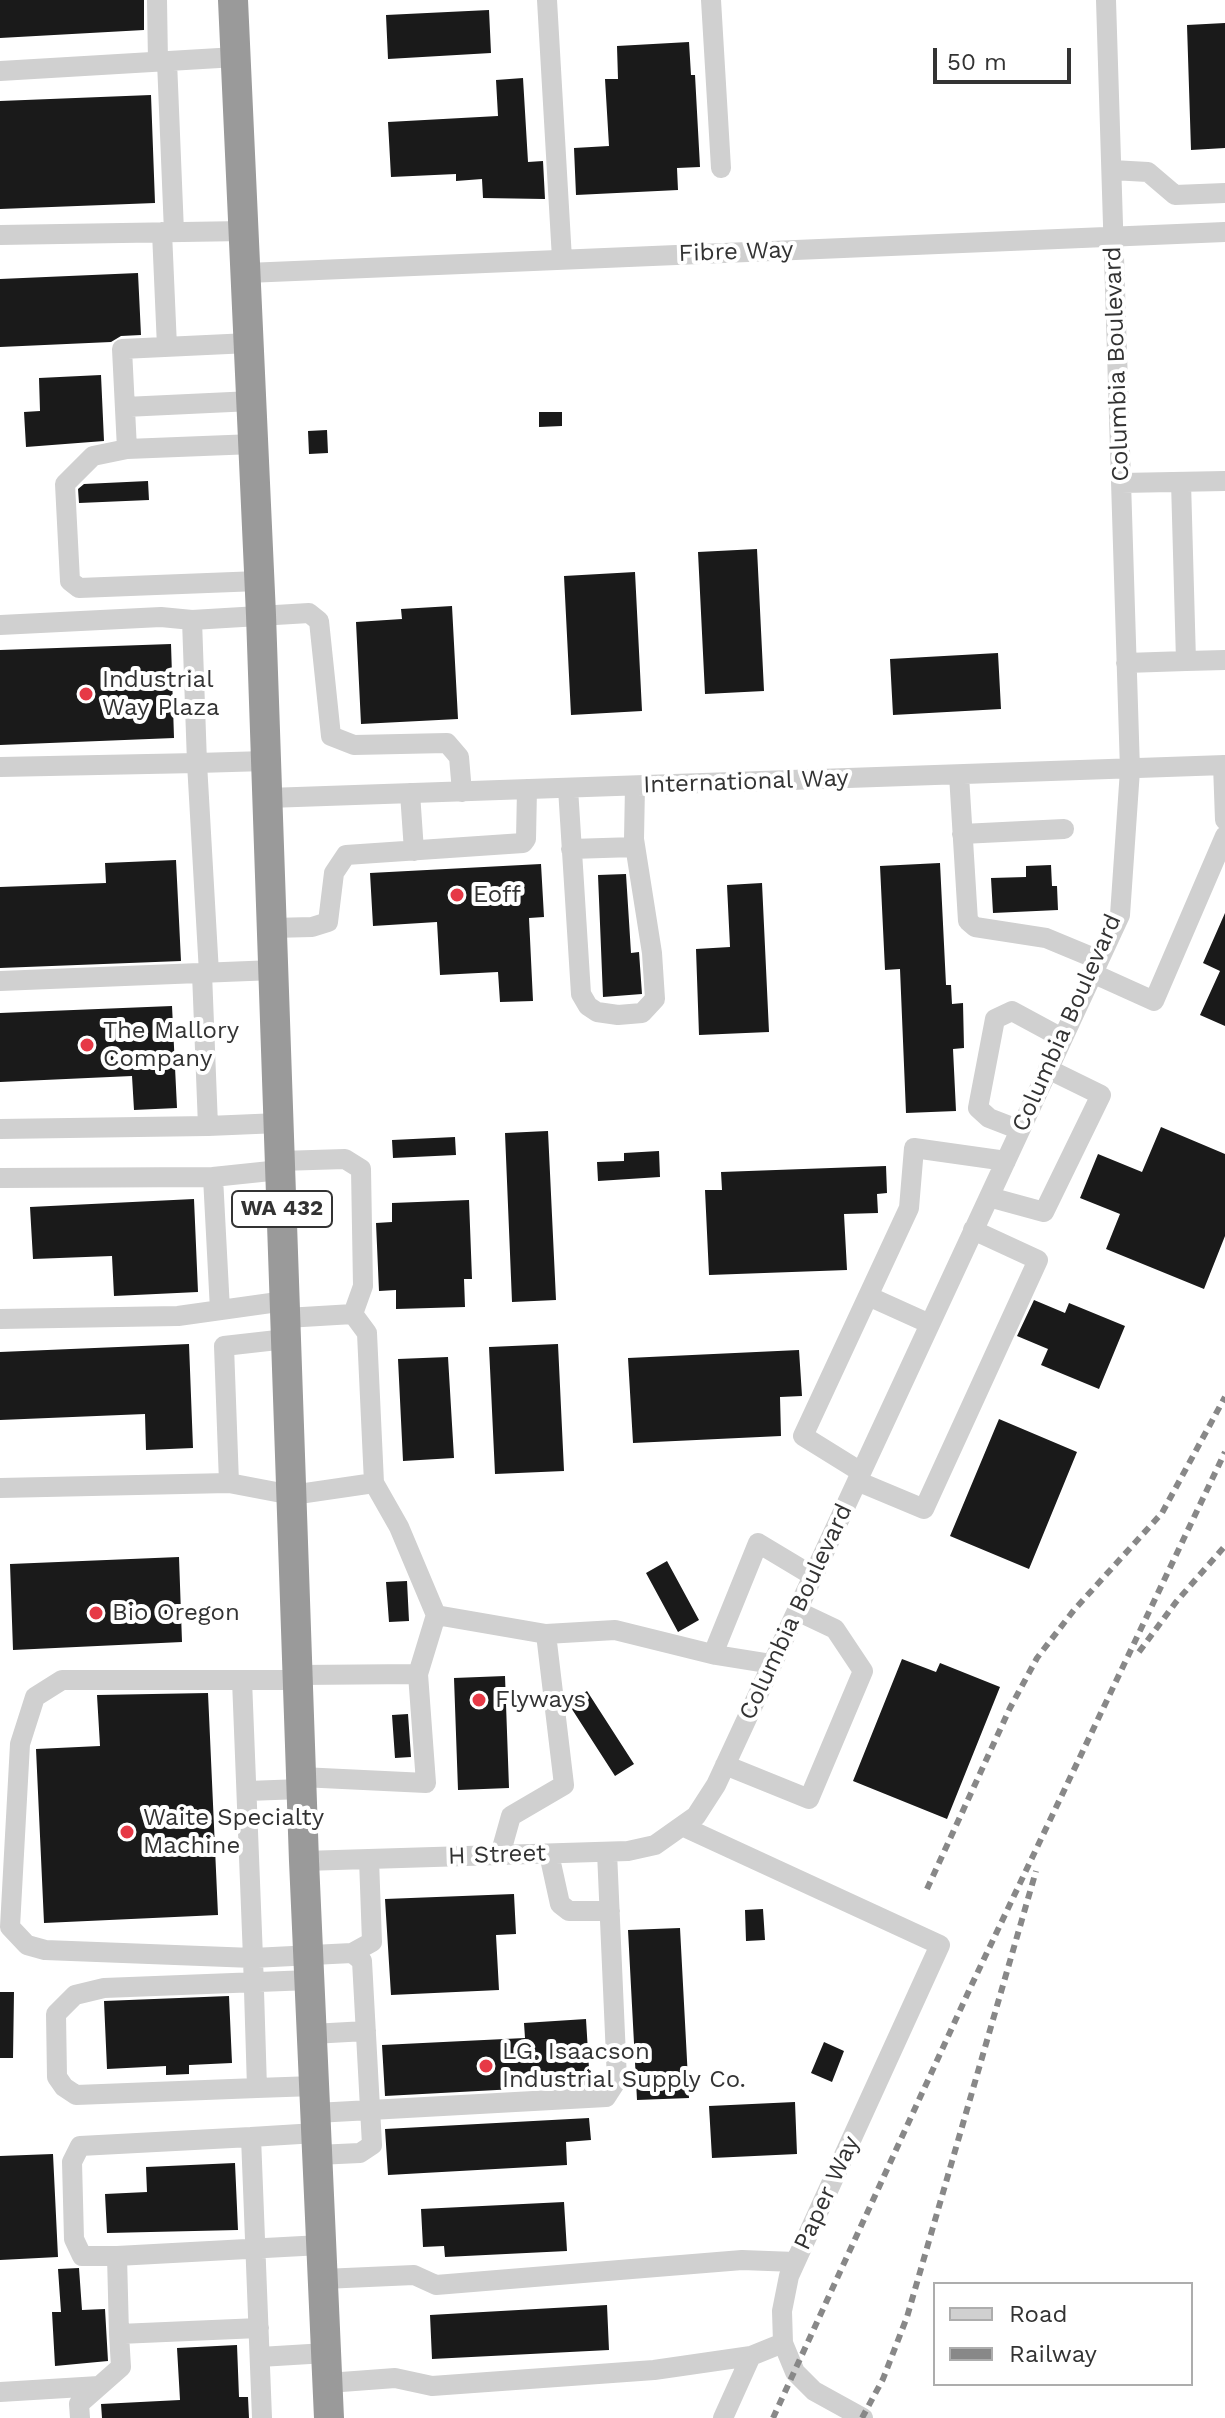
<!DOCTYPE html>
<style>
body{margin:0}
#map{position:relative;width:1225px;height:2418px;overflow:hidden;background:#fff;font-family:"Work Sans",sans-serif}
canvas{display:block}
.legend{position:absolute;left:933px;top:2282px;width:260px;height:104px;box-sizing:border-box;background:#fff;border:2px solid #adadad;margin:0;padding:10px 14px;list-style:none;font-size:24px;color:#333}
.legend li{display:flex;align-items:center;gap:16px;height:40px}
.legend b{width:40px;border:2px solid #adadad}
.scale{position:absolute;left:933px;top:48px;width:138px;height:36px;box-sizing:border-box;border:4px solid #333;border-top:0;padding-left:10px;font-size:24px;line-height:28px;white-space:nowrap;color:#333;-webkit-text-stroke:6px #fff;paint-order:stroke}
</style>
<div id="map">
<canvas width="1225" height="2418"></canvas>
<ul class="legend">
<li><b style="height:10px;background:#d0d0d0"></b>Road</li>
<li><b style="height:10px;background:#888"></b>Railway</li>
</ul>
<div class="scale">50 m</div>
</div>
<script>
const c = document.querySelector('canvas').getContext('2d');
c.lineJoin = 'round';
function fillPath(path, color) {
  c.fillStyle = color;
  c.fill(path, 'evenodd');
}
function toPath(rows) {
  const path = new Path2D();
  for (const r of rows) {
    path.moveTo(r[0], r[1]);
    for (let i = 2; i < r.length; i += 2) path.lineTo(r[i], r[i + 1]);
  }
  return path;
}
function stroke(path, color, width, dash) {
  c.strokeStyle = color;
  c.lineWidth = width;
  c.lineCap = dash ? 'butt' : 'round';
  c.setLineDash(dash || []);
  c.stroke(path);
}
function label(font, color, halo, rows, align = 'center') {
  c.font = font + ' "Work Sans",sans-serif';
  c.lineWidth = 8;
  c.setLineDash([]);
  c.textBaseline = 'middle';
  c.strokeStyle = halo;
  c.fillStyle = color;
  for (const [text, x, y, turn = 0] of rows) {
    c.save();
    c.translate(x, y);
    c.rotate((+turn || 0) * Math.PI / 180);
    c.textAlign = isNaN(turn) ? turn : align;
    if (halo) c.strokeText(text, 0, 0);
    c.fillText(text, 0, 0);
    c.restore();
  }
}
const building = toPath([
 [0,0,144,0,144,30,0,38],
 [489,10,491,53,388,59,386,15],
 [1225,23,1225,148,1191,150,1187,25],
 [689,42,691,75,695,75,700,167,677,168,678,190,576,195,574,148,609,146,605,79,618,79,617,46],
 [523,78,528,162,543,161,545,199,483,198,482,179,456,181,456,174,391,177,388,122,498,116,496,80],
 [151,95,155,203,0,209,0,101],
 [138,273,141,335,121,336,111,342,0,347,0,279],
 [101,375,104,441,26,447,24,412,40,411,39,378],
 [539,412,562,412,562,426,539,427],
 [327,430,328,453,309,454,308,431],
 [148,481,149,500,79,503,78,489,84,484],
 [757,549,764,691,705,694,698,552],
 [635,572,642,711,571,715,564,576],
 [452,606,458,719,361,724,356,622,402,619,401,609],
 [171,644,174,738,0,745,0,650],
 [998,653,1001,709,893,715,890,659],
 [176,860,181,961,0,968,0,887,106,883,105,863],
 [940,863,946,985,951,985,952,1004,963,1003,964,1048,953,1049,956,1111,906,1113,900,969,885,970,880,866],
 [541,864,544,917,529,918,533,1001,500,1002,498,972,440,975,437,922,373,926,370,873],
 [1051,865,1052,886,1057,886,1058,910,993,913,991,878,1026,877,1026,866],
 [626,874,631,953,639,952,642,994,603,997,598,875],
 [762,883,769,1032,699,1035,696,949,730,947,727,885],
 [1225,913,1225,1026,1200,1015,1220,971,1203,963],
 [172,1006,177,1108,134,1110,132,1076,0,1082,0,1013],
 [1161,1127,1225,1154,1225,1236,1204,1289,1106,1249,1120,1214,1080,1198,1098,1154,1142,1172],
 [548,1131,556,1300,512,1302,505,1133],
 [455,1137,456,1155,393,1158,392,1140],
 [659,1151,660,1177,598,1181,597,1162,624,1161,624,1153],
 [886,1166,887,1193,877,1194,878,1213,844,1214,847,1270,709,1275,705,1190,722,1190,721,1172],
 [194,1199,198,1292,114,1296,112,1256,33,1259,30,1207],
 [469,1200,472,1279,464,1279,465,1307,396,1309,396,1290,379,1291,376,1223,392,1222,392,1203],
 [1034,1300,1065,1313,1069,1303,1125,1326,1099,1389,1041,1365,1048,1349,1017,1336],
 [189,1344,193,1448,146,1450,145,1414,0,1420,0,1352],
 [558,1344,564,1471,495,1474,489,1347],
 [799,1350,802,1396,780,1397,781,1436,633,1443,628,1358],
 [448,1357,454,1458,403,1461,398,1359],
 [999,1419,1077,1452,1029,1569,950,1536],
 [179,1557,182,1642,13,1650,10,1564],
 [667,1561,699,1620,678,1632,646,1573],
 [407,1581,409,1621,389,1622,386,1582],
 [902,1659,936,1672,940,1663,1000,1687,947,1819,853,1781],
 [505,1676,509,1788,458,1790,454,1678],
 [587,1691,634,1764,615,1776,568,1703],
 [208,1693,218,1915,44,1923,36,1749,100,1746,97,1695],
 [408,1714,411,1757,395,1758,392,1715],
 [514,1894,516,1934,496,1935,499,1990,391,1995,385,1899],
 [763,1909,765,1940,746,1941,745,1910],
 [680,1928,689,2098,637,2100,628,1930],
 [0,1992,14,1992,13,2058,0,2058],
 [229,1996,232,2063,189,2065,189,2074,166,2075,166,2066,107,2069,104,2001],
 [586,2019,590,2085,385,2096,382,2045,525,2038,524,2023],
 [824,2042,844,2051,832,2082,811,2073],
 [795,2102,797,2154,712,2158,709,2106],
 [589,2118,591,2140,566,2142,567,2165,388,2175,385,2129],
 [53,2154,58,2257,0,2260,0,2156],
 [235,2163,238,2230,107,2233,105,2194,147,2192,146,2167],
 [564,2202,567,2251,445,2257,444,2246,423,2247,421,2209],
 [79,2268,82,2310,105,2309,108,2361,55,2366,52,2312,61,2312,58,2269],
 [607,2305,609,2350,432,2359,430,2315],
 [237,2345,239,2397,248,2397,249,2418,102,2418,101,2404,180,2400,177,2348]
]);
const minor = toPath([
 [157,0,158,62],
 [547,0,562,259],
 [711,0,721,168],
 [167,61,174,232],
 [0,71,236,57],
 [1112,170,1148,172,1175,195,1225,193],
 [162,232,167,347],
 [0,235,244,231],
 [247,273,1225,232],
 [125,407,252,401],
 [254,444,127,449,93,456,65,484,70,581,79,588,259,581],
 [127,449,122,349,249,343],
 [1121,483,1225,481],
 [0,625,161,617,192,620],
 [1186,661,1225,660],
 [1126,663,1186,661,1181,482],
 [266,761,197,763,192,620,309,613,319,621,331,736,354,745,447,743,459,757,462,792],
 [1223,765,1225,820],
 [0,767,197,763,209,973],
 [959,775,968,921,975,927,1046,938,1099,960],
 [568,788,581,994,588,1006,597,1012,618,1015,642,1013,655,999,652,953,634,839,635,786],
 [410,793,414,851],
 [268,798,1225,765],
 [962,834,1064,829],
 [571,849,635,847],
 [272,928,312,927,328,922,334,873,346,855,523,843,526,839,527,789],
 [202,973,208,1126,279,1123],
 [1092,973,1154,1001,1225,836],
 [0,981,274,970],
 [0,1129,208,1126],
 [1020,1130,989,1118,978,1108,995,1019,1012,1011,1062,1038],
 [280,1161,345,1159,361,1169,363,1286,353,1314],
 [0,1178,213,1177],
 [989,1197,1044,1212,1101,1095,1048,1069],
 [868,1296,930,1324],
 [220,1310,213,1177,280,1170],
 [286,1318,353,1314,367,1333,374,1483,399,1527,436,1615,546,1634,564,1785,511,1816,500,1855],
 [0,1319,178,1316,285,1301],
 [286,1339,224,1346,229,1483,292,1495,374,1483],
 [861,1472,803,1436,909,1208,914,1148,1006,1161],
 [857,1481,924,1509,1038,1260,973,1230],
 [0,1488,229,1483],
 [546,1634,615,1630,716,1655,772,1664],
 [713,1654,758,1543,813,1576],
 [298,1675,418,1674],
 [242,1680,62,1680,35,1697,20,1744,10,1927,27,1945,45,1950,253,1958,257,2088,314,2086],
 [298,1680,242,1680,253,1958,352,1953,362,1961,372,2145,360,2153,317,2155],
 [725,1765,809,1799,863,1671,835,1629,797,1611],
 [301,1777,426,1783,418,1674,436,1615],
 [247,1791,302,1789],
 [684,1827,940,1945,789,2276,782,2311,783,2343,795,2372,814,2391,863,2418],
 [549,1854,560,1904,569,1911,610,1911],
 [304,1861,628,1851,655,1845,696,1816,716,1785,1120,915,1130,770,1106,0],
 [352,1953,372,1942,369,1859],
 [312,2034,366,2031],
 [257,2088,76,2095,64,2087,57,2077,56,2014,75,1995,104,1988,310,1980],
 [316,2113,606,2097,617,2080,607,1852],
 [117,2256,82,2256,74,2239,72,2162,80,2146,251,2137],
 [323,2279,414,2275,436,2285,742,2260,795,2262],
 [259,2328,119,2334,117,2256,321,2245],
 [260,2357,326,2353],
 [328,2383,395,2378,432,2386,654,2370,751,2356,783,2343],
 [0,2392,99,2386],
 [80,2418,79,2404,121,2367,119,2334],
 [262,2418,251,2137,316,2133],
 [723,2418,751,2356]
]);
const highway = toPath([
 [233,0,261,615,304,1861,329,2418]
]);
const rail = toPath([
 [1139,1652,1176,1602,1225,1546],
 [927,1889,1010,1708,1037,1658,1074,1610,1162,1513,1225,1397],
 [773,2418,973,1982,1225,1452],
 [862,2418,883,2379,907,2317,1036,1871]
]);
const markers = [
 [86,694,8,"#e63946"],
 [457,895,8,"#e63946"],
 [87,1045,8,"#e63946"],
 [96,1613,8,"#e63946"],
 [479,1700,8,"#e63946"],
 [127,1832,8,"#e63946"],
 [486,2066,8,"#e63946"]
];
const shields = [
 [282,1209,100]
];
const shieldNames = [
 ["WA 432",282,1209]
];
const streetNames = [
 ["Fibre Way",736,252,-2],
 ["Columbia Boulevard",1117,364,-92],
 ["International Way",746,782,-2],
 ["Columbia Boulevard",1067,1023,-66],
 ["Columbia Boulevard",796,1612,-65],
 ["H Street",497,1855,-2],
 ["Paper Way",827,2193,-65]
];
const poiNames = [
 ["Industrial",102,680],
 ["Way Plaza",102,708],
 ["Eoff",473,895],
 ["The Mallory",103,1031],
 ["Company",103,1059],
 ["Bio Oregon",112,1613],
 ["Flyways",495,1700],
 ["Waite Specialty",143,1818],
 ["Machine",143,1846],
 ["LG. Isaacson",502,2052],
 ["Industrial Supply Co.",502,2080]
];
fillPath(building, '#1a1a1a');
stroke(minor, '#d0d0d0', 20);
stroke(highway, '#9a9a9a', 30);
stroke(rail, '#888', 6, [8, 6]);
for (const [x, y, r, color] of markers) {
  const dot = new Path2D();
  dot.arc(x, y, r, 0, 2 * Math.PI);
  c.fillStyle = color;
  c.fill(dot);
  stroke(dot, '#fff', 3);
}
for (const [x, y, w] of shields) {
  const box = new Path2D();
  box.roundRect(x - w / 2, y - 18, w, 36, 6);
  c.fillStyle = '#fff';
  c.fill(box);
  stroke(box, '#333', 2);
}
label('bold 22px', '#333', null, shieldNames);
label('24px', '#333', '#fff', streetNames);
label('24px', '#333', '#fff', poiNames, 'left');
</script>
